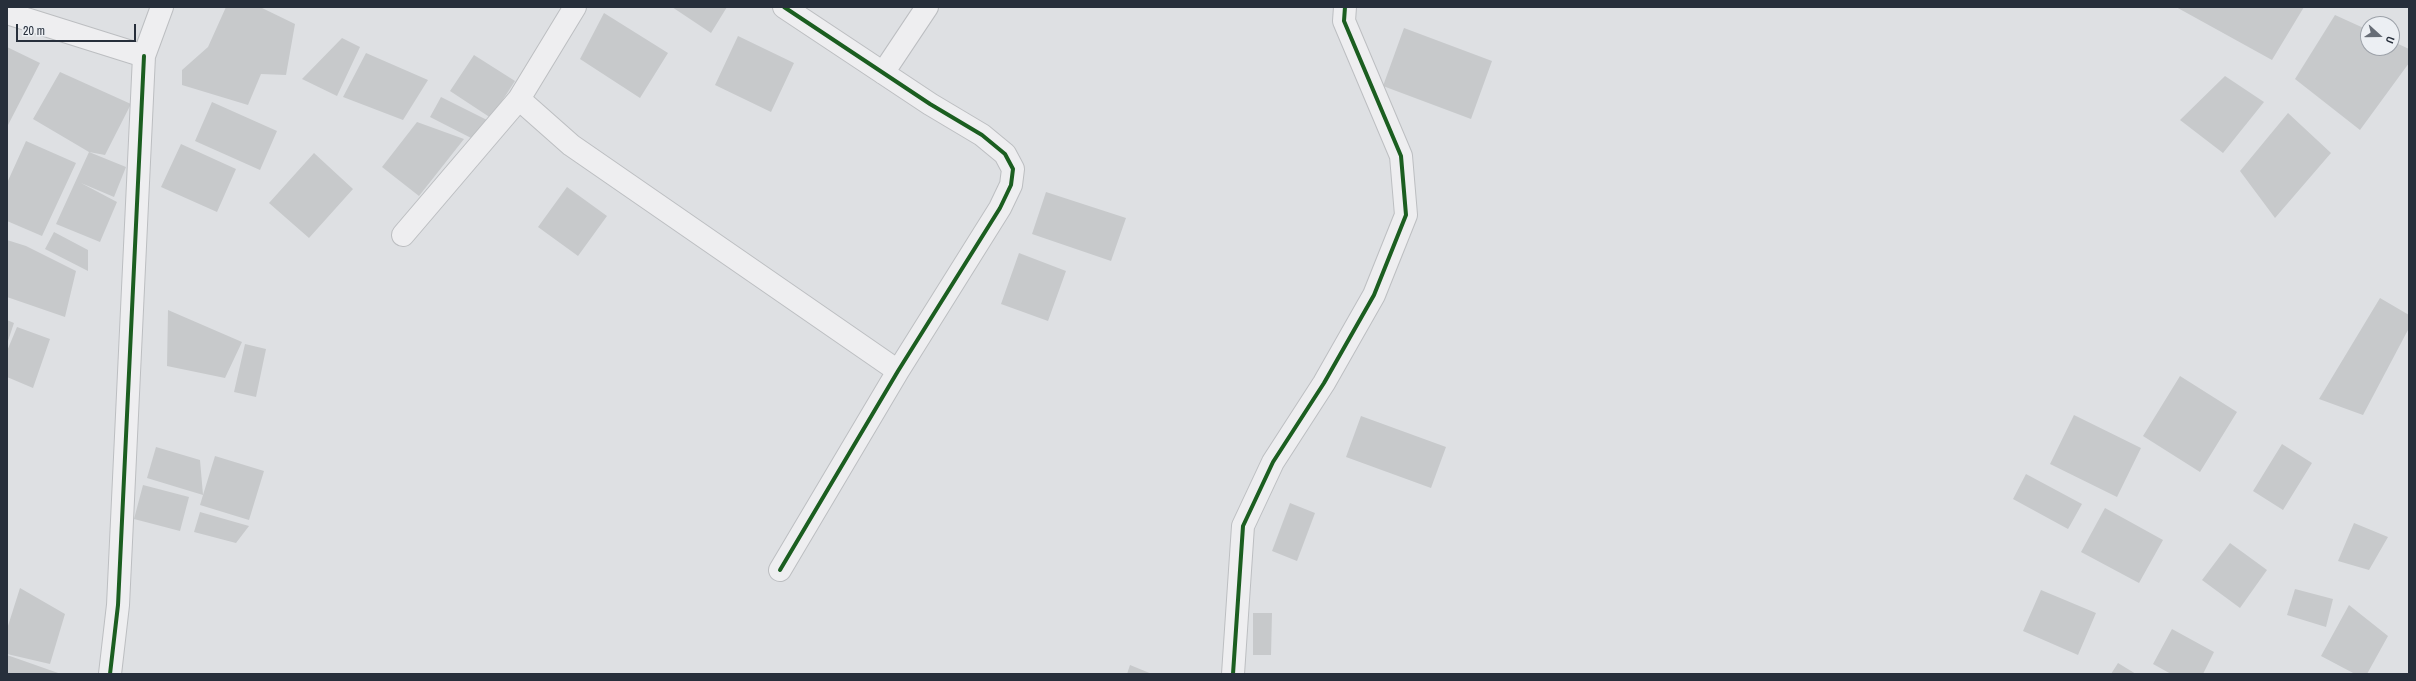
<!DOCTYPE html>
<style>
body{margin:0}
#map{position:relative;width:2416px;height:681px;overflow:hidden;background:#dee0e3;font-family:"Archivo Narrow",sans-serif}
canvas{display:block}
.frame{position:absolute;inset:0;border:8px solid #272f3b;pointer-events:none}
.north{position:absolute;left:2360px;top:16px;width:40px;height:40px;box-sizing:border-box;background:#eceff3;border:1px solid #9da2a9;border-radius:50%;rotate:111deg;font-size:11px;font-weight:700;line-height:16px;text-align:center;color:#272f3b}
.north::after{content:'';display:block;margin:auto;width:14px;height:18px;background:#676d76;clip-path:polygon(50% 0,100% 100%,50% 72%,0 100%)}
.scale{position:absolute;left:16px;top:24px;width:120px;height:18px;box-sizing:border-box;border:2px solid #272f3b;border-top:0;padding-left:5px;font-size:12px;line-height:14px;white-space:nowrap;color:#272f3b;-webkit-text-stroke:3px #eceff3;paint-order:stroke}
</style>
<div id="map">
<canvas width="2416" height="681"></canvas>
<div class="frame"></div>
<div class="north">U</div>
<div class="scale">20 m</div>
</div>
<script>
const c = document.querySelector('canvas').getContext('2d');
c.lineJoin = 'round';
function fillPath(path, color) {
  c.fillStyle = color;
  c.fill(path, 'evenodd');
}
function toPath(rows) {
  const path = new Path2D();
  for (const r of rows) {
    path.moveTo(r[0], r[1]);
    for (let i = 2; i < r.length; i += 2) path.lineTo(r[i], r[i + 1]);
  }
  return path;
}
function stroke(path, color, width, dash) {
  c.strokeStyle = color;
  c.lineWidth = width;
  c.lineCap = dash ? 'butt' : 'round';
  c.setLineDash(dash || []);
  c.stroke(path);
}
const building = toPath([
 [226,7,260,7,295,24,286,75,261,74,248,105,182,85,182,70,208,47],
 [672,7,727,7,711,33],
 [2176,7,2304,7,2272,60],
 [604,13,668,53,640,98,580,59],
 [2335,15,2368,30,2368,48,2392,48,2392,41,2409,49,2409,63,2360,130,2295,79],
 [1404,28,1492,61,1471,119,1383,86],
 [738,36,794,63,771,112,715,85],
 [342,38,360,47,337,96,302,79],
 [7,47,40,63,7,127],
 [366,53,428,80,403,120,343,97],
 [474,55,515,81,491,118,450,91],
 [60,72,131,104,105,155,89,152,33,119],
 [2225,76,2264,102,2223,153,2180,120],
 [441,97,487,120,477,141,430,117],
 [212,102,277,131,260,170,195,141],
 [2288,113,2331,153,2275,218,2240,171],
 [417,122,464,139,419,196,382,167],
 [26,141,76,163,42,236,7,221,7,183],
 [181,144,236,169,217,212,161,187],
 [89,152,126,167,114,197,81,183,117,202,100,242,56,224],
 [314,153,353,189,309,238,269,203],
 [567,187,607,216,578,256,538,227],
 [1046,192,1126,218,1111,261,1032,234],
 [54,232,88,250,88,271,45,249],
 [7,240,26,246,76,271,65,317,7,297],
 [1019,253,1066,271,1048,321,1001,304],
 [2380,298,2409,315,2409,328,2363,415,2319,399],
 [168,310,242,342,225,378,167,366],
 [7,320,14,323,7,344],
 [17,327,50,339,33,388,7,377,7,351],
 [245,344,266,349,256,397,234,392],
 [2180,376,2237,412,2200,472,2143,436],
 [2074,415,2141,448,2117,497,2050,464],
 [1361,416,1446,447,1431,488,1346,457],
 [2282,444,2312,463,2283,510,2253,491],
 [156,447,200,460,203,495,215,456,264,471,249,520,200,505,203,495,147,478],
 [2026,474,2082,504,2068,529,2013,499],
 [143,485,189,497,180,531,134,519],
 [1290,503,1315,513,1297,561,1272,551],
 [2105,508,2163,540,2139,583,2081,552],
 [200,512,249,526,236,543,194,532],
 [2354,523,2388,537,2369,570,2338,561],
 [2230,543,2267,570,2240,608,2202,580],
 [20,588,65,614,50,664,7,654,7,629],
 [2295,589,2333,599,2326,627,2287,615],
 [2041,590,2096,613,2078,655,2023,631],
 [2349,605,2388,636,2367,674,2355,674,2321,656],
 [1253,613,1272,613,1271,655,1253,655],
 [2172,629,2214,652,2203,674,2171,674,2153,664],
 [7,655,61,674,7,674],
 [2118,663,2136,674,2111,674],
 [1130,665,1152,674,1127,674]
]);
const street = toPath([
 [7,13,144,56,162,7],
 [883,73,927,7],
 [519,99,571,145,898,371],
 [403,235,519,99,575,7],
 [780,570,898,371,1000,208,1011,185,1013,169,1005,154,982,135,930,104,784,7],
 [110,674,118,605,144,56],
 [1233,674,1243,526,1273,462,1324,383,1374,295,1406,215,1401,156,1344,21,1345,7]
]);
const cycleway = toPath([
 [780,570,898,371,1000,208,1011,185,1013,169,1005,154,982,135,930,104,784,7],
 [110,674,118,605,144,56],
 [1233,674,1243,526,1273,462,1324,383,1374,295,1406,215,1401,156,1344,21,1345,7]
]);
fillPath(building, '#c7c9cb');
stroke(street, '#bcbec1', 24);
stroke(street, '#eeeef0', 22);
stroke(cycleway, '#1b5e20', 4);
</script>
